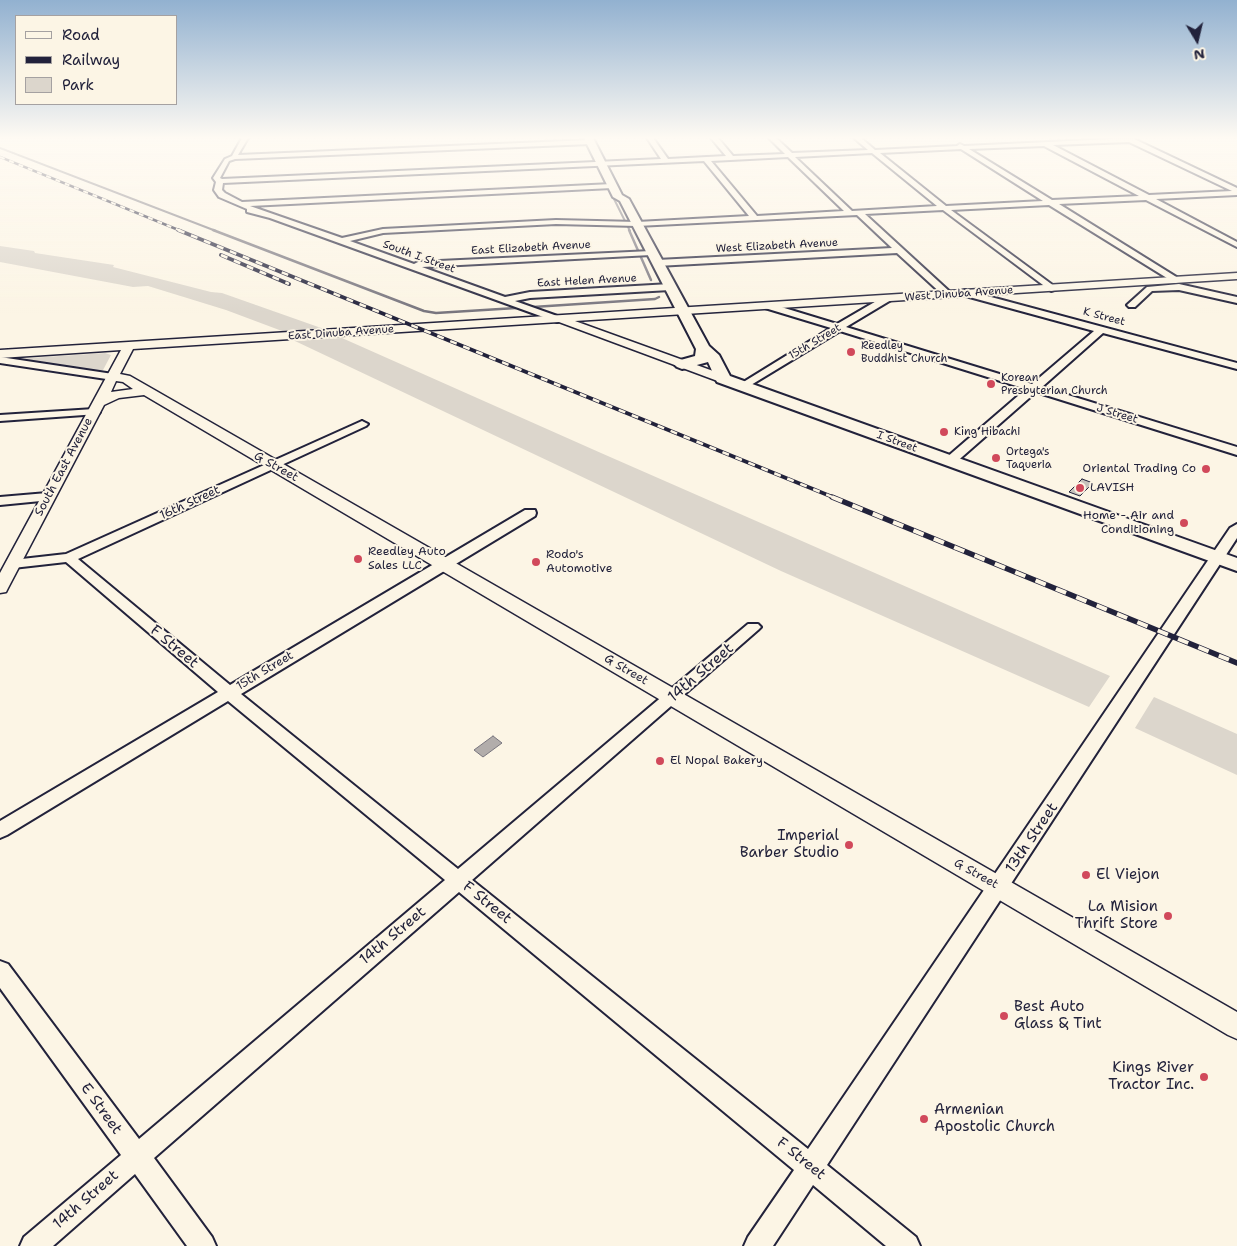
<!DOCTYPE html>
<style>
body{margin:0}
#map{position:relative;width:1237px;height:1246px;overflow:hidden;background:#fcf5e5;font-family:"Shantell Sans",sans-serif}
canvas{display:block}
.legend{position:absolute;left:15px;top:15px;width:162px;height:90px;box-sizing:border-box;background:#fcf5e5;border:1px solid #a5a1a1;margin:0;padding:6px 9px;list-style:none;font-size:15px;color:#22223b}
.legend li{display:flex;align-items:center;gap:10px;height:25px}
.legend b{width:25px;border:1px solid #a5a1a1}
.north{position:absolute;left:1172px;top:15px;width:50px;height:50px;-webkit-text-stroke:4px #fcf5e5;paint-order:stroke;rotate:171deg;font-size:14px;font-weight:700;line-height:20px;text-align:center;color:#22223b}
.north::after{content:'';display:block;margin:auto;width:18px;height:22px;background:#22223b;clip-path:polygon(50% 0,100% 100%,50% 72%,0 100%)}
</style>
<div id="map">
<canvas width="1237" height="1246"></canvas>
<ul class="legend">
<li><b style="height:6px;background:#fcf5e5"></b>Road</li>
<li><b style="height:6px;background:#22223b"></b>Railway</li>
<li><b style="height:14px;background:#dcd6cc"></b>Park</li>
</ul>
<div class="north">N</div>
</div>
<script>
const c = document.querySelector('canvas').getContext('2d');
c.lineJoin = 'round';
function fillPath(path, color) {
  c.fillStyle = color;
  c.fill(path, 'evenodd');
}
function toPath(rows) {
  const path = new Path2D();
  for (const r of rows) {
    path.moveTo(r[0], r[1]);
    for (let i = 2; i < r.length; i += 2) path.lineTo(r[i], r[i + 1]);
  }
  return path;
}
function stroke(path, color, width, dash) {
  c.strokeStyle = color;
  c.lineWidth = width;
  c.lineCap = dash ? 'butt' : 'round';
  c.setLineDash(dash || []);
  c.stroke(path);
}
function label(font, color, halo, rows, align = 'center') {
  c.font = font + ' "Shantell Sans",sans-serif';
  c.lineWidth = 4;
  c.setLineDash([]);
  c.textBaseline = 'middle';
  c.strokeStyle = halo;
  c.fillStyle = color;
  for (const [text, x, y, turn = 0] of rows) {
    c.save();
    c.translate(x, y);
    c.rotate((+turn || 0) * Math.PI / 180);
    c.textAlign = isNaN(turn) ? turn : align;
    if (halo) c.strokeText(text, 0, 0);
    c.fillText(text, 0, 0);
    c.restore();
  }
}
const green = toPath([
 [0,246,34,251,35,253,114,265,113,267,211,292,222,293,324,329,282,331,226,310,148,286,133,287,0,262],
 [342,338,601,453,1110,676,1089,707,781,571,295,341],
 [105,353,111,355,103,370,99,371,15,359],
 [1154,697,1237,734,1237,775,1135,728]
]);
const water = toPath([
 [493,736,502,743,483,757,474,750,493,736]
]);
const streamFar1 = toPath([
 [0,148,216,231],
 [602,175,630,231]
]);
const stream = toPath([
 [213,230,424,311,436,313,516,308],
 [629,230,651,280],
 [533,307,655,299,659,297]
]);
const building = toPath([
 [1082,479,1093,483,1080,496,1069,492,1082,479]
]);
const minor = toPath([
 [242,138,248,138,238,155,590,140,593,142,590,144,235,159,229,161,220,178,222,179,661,159,647,138,653,138,668,159,726,156,711,138,718,138,733,156,785,154,769,138,776,138,792,153,868,150,854,138,861,138,875,150,957,146,960,144,964,146,1132,138,1237,188,1237,195,1156,199,1237,242,1237,247,1146,200,1059,204,1178,278,1178,282,1175,283,1049,205,951,210,1054,286,1054,290,1051,291,943,210,865,214,950,292,951,294,947,297,944,296,897,253,657,266,653,263,657,260,892,248,857,215,637,226,556,224,383,233,350,241,414,264,418,262,651,251,655,253,651,255,422,267,505,297,530,292,670,284,674,287,670,290,530,298,515,301,560,317,560,321,557,322,270,218,247,212,247,209,219,197,214,190,216,182,213,178,225,159,232,156,242,138],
 [1129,142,1232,191,1149,195,1053,145,1129,142],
 [1044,146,1139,196,1052,200,969,149,1044,146],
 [961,149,1043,201,946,206,880,153,961,149],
 [872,153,937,206,852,211,795,157,872,153],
 [788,157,844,211,757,216,711,161,788,157],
 [704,161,749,216,637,222,556,220,383,229,342,238,250,206,612,188,615,186,612,184,242,202,225,193,222,190,223,183,704,161],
 [1179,284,1237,297,1237,303,1179,290,1152,291,1135,307,1129,307,1127,305,1147,287,1179,284],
 [965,290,1237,363,1237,369,1103,333,1042,387,1237,447,1237,455,1036,392,954,464,946,464,944,461,946,458,1026,389,840,331,746,388,742,389,737,386,831,328,765,308,765,304,768,303,837,324,885,296,891,296,891,300,846,327,1032,384,1094,331,962,295,962,291,965,290],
 [0,357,113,374,118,377,113,380,0,363,0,357],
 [94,409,98,410,100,412,98,414,0,421,0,415,94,409],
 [362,421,368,424,366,426,78,559,230,685,525,510,535,510,536,513,535,516,241,694,458,869,748,624,758,624,761,627,758,630,472,880,808,1149,1230,528,1237,524,1237,538,827,1165,916,1237,920,1246,886,1246,813,1185,773,1246,744,1246,748,1237,794,1170,459,892,154,1158,212,1237,216,1246,187,1246,135,1174,53,1246,20,1246,24,1237,121,1155,0,988,0,961,8,964,139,1139,445,880,228,701,7,835,0,838,0,821,218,692,66,562,13,568,6,564,13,560,66,554,362,421],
 [47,493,53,497,51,500,0,505,0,497,47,493]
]);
const tertiary = toPath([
 [1237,273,1237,279,575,321,727,376,729,379,723,383,559,322,133,349,120,374,130,376,151,388,1237,1012,1237,1039,1228,1035,144,395,119,398,104,405,8,588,6,592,0,593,0,573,121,350,0,358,0,350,1237,273],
 [116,381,123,382,133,389,111,392,116,381]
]);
const primary = toPath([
 [584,138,593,138,622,195,629,199,709,346,719,355,730,376,1237,558,1237,571,717,382,708,362,682,369,677,367,674,364,677,361,695,356,696,349,620,201,613,197,584,138]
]);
const railFar2 = toPath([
 [0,157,181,231]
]);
const railFar1 = toPath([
 [178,230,835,498],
 [221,255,289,284]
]);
const rail = toPath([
 [832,497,1237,663]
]);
const markers = [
 [851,352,5,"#d1495b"],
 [991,384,5,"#d1495b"],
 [944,432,5,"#d1495b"],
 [996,458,5,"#d1495b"],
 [1206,469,5,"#d1495b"],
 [1080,488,5,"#d1495b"],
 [1184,523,5,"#d1495b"],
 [358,559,5,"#d1495b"],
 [536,562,5,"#d1495b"],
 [660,761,5,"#d1495b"],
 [849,845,5,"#d1495b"],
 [1086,875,5,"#d1495b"],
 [1168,916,5,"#d1495b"],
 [1004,1016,5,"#d1495b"],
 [1204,1077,5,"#d1495b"],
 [924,1119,5,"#d1495b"]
];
const farStreetnames = [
 ["West Elizabeth Avenue",777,246,-3],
 ["East Elizabeth Avenue",531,248,-3],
 ["South I Street",419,257,20],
 ["East Helen Avenue",587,281,-3],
 ["West Dinuba Avenue",959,294,-4],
 ["K Street",1104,317,15],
 ["East Dinuba Avenue",341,333,-4],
 ["15th Street",815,342,-31],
 ["J Street",1117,414,17],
 ["I Street",897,442,20]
];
const farPoinames = [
 ["Reedley",861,346],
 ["Buddhist Church",861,359],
 ["Korean",1001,378],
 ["Presbyterian Church",1001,391],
 ["King Hibachi",954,432],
 ["Ortega's",1006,452],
 ["Taqueria",1006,465]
];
const streetNames = [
 ["South East Avenue",64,467,-62],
 ["G Street",276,467,29],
 ["16th Street",190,503,-25],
 ["G Street",626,670,30],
 ["15th Street",265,671,-31],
 ["G Street",976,874,29]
];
const poiNames = [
 ["Oriental Trading Co",1196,469,"right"],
 ["LAVISH",1090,488],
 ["Home - Air and",1174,516,"right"],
 ["Conditioning",1174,530,"right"],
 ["Reedley Auto",368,552],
 ["Sales LLC",368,566],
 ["Rodo's",546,555],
 ["Automotive",546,569],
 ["El Nopal Bakery",670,761]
];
const nearStreetnames = [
 ["F Street",174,647,40],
 ["14th Street",701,673,-41],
 ["13th Street",1032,838,-56],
 ["F Street",487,903,39],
 ["14th Street",393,936,-40],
 ["E Street",101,1109,54],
 ["F Street",801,1159,39],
 ["14th Street",86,1200,-41]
];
const nearPoinames = [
 ["Imperial",839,836],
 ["Barber Studio",839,853],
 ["El Viejon",1096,875,"left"],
 ["La Mision",1158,907],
 ["Thrift Store",1158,924],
 ["Best Auto",1014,1007,"left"],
 ["Glass & Tint",1014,1024,"left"],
 ["Kings River",1194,1068],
 ["Tractor Inc.",1194,1085],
 ["Armenian",934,1110,"left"],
 ["Apostolic Church",934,1127,"left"]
];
fillPath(green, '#dcd6cc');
fillPath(water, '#b2adab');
stroke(water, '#78757e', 1);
stroke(streamFar1, '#78757e', 2);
stroke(stream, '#78757e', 2.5);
fillPath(building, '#c6c1bb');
stroke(building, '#22223b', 1);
stroke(minor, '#22223b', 4);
stroke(tertiary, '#22223b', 3);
stroke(primary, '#22223b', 4);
fillPath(minor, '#fcf5e5');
fillPath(tertiary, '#fcf5e5');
fillPath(primary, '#fcf5e5');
stroke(railFar2, '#22223b', 2.5);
stroke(railFar1, '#22223b', 4);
stroke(rail, '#22223b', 5.5);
stroke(railFar2, '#fcf5e5', 2, [5]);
stroke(railFar1, '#fcf5e5', 2.5, [7]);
stroke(rail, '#fcf5e5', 4, [11]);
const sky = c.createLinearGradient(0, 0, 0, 313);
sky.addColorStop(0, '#92b1d0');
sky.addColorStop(0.44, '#fefaf3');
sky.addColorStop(1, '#fefaf300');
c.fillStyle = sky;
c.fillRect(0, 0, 1237, 313);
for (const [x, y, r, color] of markers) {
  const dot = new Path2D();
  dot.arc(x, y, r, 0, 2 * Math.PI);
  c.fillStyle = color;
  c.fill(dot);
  stroke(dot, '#fcf5e5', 2);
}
label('11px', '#22223b', '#fcf5e5', farStreetnames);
label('11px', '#22223b', '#fcf5e5', farPoinames, 'left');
label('12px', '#22223b', '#fcf5e5', streetNames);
label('12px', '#22223b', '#fcf5e5', poiNames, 'left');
label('15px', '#22223b', '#fcf5e5', nearStreetnames);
label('15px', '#22223b', '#fcf5e5', nearPoinames, 'right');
</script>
